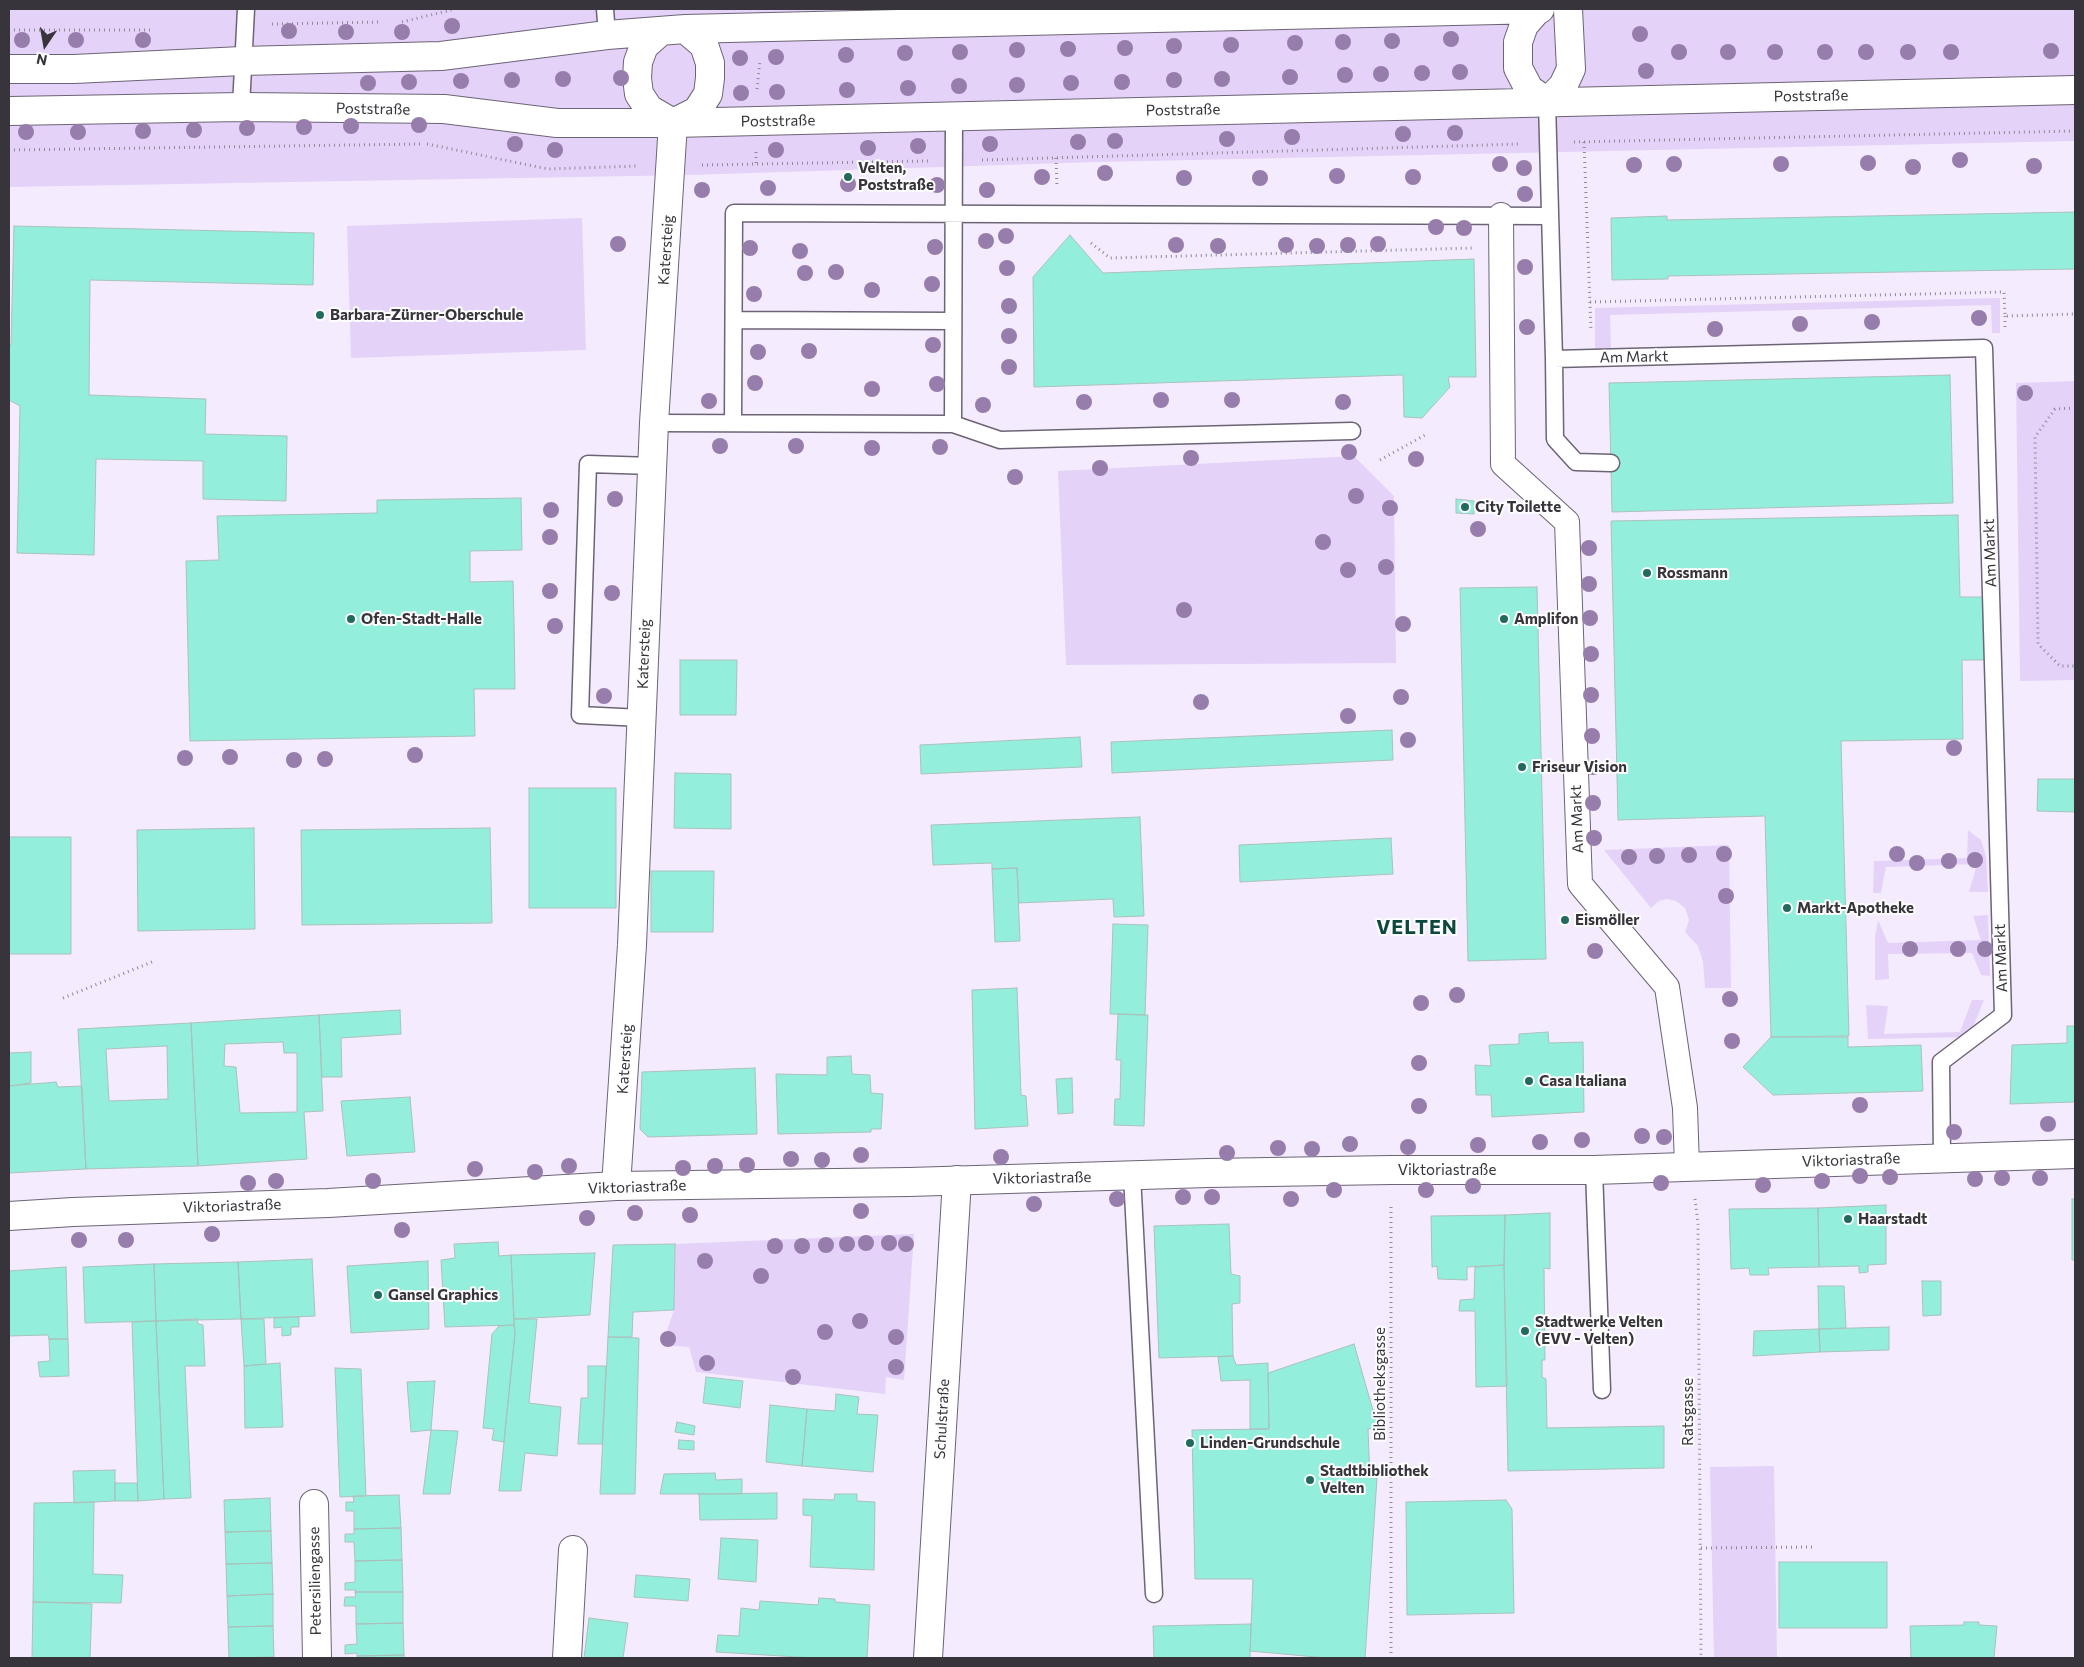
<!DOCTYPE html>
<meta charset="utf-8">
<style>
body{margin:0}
#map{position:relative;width:2084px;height:1667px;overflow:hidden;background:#f4ecfe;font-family:Commissioner,sans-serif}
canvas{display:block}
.frame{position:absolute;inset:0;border:10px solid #37343b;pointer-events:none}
.north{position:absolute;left:20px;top:20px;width:50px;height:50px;-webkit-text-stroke:4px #fdfdfd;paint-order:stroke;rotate:192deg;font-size:14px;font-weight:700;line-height:20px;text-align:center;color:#37343b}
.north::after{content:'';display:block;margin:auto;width:18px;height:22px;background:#37343b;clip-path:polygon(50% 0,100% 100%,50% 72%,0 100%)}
</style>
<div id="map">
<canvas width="2084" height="1667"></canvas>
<div class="frame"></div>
<div class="north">N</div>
</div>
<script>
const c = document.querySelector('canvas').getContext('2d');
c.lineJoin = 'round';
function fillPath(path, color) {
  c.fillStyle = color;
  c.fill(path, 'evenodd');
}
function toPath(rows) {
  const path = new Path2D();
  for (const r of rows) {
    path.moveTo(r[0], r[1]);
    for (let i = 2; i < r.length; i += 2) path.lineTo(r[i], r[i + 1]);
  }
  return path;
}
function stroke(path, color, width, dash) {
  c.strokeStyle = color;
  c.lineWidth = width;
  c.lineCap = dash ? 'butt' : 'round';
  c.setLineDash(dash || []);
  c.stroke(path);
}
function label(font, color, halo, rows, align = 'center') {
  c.font = font + ' Commissioner,sans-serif';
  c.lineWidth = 4;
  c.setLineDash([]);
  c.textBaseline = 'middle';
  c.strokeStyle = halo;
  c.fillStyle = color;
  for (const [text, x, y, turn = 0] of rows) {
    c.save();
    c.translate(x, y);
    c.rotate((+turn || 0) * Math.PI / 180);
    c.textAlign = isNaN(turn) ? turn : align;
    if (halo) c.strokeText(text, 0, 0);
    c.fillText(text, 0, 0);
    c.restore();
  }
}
const green = toPath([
 [9,9,2075,9,2075,141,1098,162,690,175,9,187],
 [582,218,586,350,351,358,347,226],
 [2000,298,2000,333,1992,333,1991,305,1610,315,1611,348,1595,349,1595,308],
 [2075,381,2075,680,2020,681,2016,383],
 [1354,456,1394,496,1396,663,1066,665,1058,471],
 [1968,830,1981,840,1986,856,1988,892,1969,892,1977,864,1886,867,1881,893,1873,893,1874,861,1967,858],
 [1729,845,1731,988,1705,988,1703,962,1698,946,1685,932,1689,920,1685,908,1676,901,1667,899,1659,901,1651,908,1604,850],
 [1988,915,1990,976,1981,975,1972,953,1888,954,1889,979,1875,980,1875,937,1878,920,1888,943,1981,940,1973,916],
 [1972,1000,1984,1000,1969,1037,1868,1039,1866,1005,1888,1006,1884,1034,1960,1032],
 [914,1234,904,1380,886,1377,885,1394,696,1372,689,1347,662,1345,674,1310,675,1244],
 [1774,1466,1777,1658,1714,1658,1710,1467]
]);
const building = toPath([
 [2075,212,2075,269,1668,276,1668,279,1612,280,1611,218,1667,216,1667,220,2075,212],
 [14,226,314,233,313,285,90,280,89,395,206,399,205,434,287,436,286,501,203,499,203,461,96,459,94,555,17,553,20,406,9,400,9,345,11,345,14,226],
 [1070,235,1103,273,1474,259,1476,377,1448,377,1450,387,1422,418,1404,417,1403,375,1034,387,1033,277,1070,235],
 [1950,375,1953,503,1612,512,1609,383,1950,375],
 [521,498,522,550,470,551,470,582,513,581,514,621,515,689,474,689,475,736,190,741,186,561,219,560,217,516,377,513,377,500,521,498],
 [1456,499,1474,501,1474,514,1456,513,1456,499],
 [1958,515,1960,597,1987,597,1989,660,1962,660,1963,739,1841,741,1849,1036,1771,1037,1765,816,1618,820,1611,521,1958,515],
 [1537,587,1546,959,1468,961,1460,588,1537,587],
 [680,660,737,660,736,715,680,715,680,660],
 [1392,730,1393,760,1112,773,1111,742,1392,730],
 [1080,737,1082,767,921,774,920,745,1080,737],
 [675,773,731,774,731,829,674,828,675,773],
 [2038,779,2075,779,2075,812,2037,811,2038,779],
 [529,788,616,788,616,908,529,908,529,788],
 [1140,817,1144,916,1114,917,1113,899,1019,903,1017,868,992,869,992,863,933,865,931,825,1140,817],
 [254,828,255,929,138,931,137,830,254,828],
 [490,828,492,923,302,925,301,830,490,828],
 [9,837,71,837,71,954,9,954,9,837],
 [1391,838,1393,874,1240,882,1239,845,1391,838],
 [1017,868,1020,941,995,942,992,869,1017,868],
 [651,871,714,871,713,932,651,932,651,871],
 [1113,924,1148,925,1145,1015,1110,1014,1113,924],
 [1017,988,1021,1095,1026,1096,1028,1126,975,1129,972,990,1017,988],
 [400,1010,401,1034,341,1038,342,1077,322,1077,319,1015,400,1010],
 [1118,1014,1148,1015,1144,1126,1114,1125,1115,1099,1120,1099,1121,1060,1116,1060,1118,1014],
 [319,1015,323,1111,304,1112,307,1159,198,1166,191,1023,319,1015],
 [283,1042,284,1053,297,1053,297,1112,240,1113,236,1067,224,1066,225,1044,283,1042],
 [191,1023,198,1166,86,1169,78,1029,191,1023],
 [167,1046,168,1099,109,1101,106,1049,167,1046],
 [2067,1026,2075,1026,2075,1102,2010,1104,2012,1045,2067,1043,2067,1026],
 [1548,1032,1549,1043,1583,1042,1584,1112,1492,1117,1491,1095,1476,1095,1475,1065,1491,1066,1489,1045,1519,1044,1519,1034,1548,1032],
 [1771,1037,1848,1037,1848,1047,1921,1045,1923,1091,1773,1095,1743,1067,1771,1037],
 [31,1052,31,1083,9,1086,9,1053,31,1052],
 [851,1056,852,1074,870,1075,871,1093,883,1094,881,1129,871,1129,871,1132,778,1134,776,1074,827,1075,827,1057,851,1056],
 [755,1068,757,1134,648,1137,640,1129,642,1072,755,1068],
 [1072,1078,1073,1113,1058,1114,1056,1079,1072,1078],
 [56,1082,58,1087,82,1086,86,1169,9,1173,9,1086,56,1082],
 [410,1097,415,1152,347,1156,341,1101,410,1097],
 [2072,1199,2075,1199,2075,1260,2072,1260,2072,1199],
 [1886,1205,1886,1264,1868,1265,1868,1272,1859,1273,1859,1266,1819,1267,1818,1208,1886,1205],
 [1818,1208,1819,1267,1768,1268,1769,1275,1750,1275,1749,1268,1731,1269,1729,1209,1818,1208],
 [1550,1213,1550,1269,1544,1268,1545,1360,1542,1360,1542,1377,1546,1379,1547,1428,1664,1426,1664,1468,1508,1471,1504,1265,1505,1215,1550,1213],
 [1505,1215,1504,1265,1467,1267,1467,1280,1438,1279,1437,1266,1432,1267,1431,1216,1505,1215],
 [1229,1224,1231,1274,1240,1276,1240,1303,1232,1304,1233,1356,1159,1358,1154,1226,1229,1224],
 [498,1242,499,1256,511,1255,514,1325,445,1327,441,1260,455,1258,454,1244,498,1242],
 [675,1244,674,1310,633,1312,632,1337,608,1337,613,1245,675,1244],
 [595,1253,590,1315,514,1319,511,1255,595,1253],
 [312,1259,315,1316,241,1319,238,1262,312,1259],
 [428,1261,429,1329,351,1333,347,1266,428,1261],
 [238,1262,241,1319,156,1321,154,1264,238,1262],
 [154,1264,156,1321,85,1323,83,1267,154,1264],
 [1504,1265,1507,1386,1476,1387,1475,1311,1459,1311,1460,1300,1474,1299,1475,1267,1504,1265],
 [66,1267,68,1339,49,1339,48,1335,9,1336,9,1271,66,1267],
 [1922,1281,1941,1281,1941,1315,1923,1316,1922,1281],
 [1818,1286,1844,1286,1846,1328,1819,1329,1818,1286],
 [299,1317,299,1327,291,1327,291,1335,282,1336,282,1327,274,1328,274,1318,299,1317],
 [197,1319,198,1324,203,1325,205,1366,185,1366,191,1498,164,1499,156,1321,197,1319],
 [241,1319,264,1319,266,1364,244,1366,241,1319],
 [514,1319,537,1319,529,1403,561,1407,557,1456,525,1453,521,1491,499,1491,515,1333,514,1319],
 [156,1321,164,1499,138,1501,132,1322,156,1321],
 [514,1325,515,1333,504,1442,492,1440,494,1429,483,1428,492,1334,499,1326,514,1325],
 [1889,1327,1889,1350,1820,1352,1819,1329,1889,1327],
 [1819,1329,1820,1352,1753,1356,1754,1331,1819,1329],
 [608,1337,639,1338,635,1494,600,1494,608,1337],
 [49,1339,68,1339,69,1376,40,1377,38,1362,50,1361,49,1339],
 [1354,1344,1378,1428,1368,1429,1370,1478,1377,1478,1365,1658,1327,1658,1250,1651,1253,1579,1195,1579,1192,1430,1269,1429,1268,1373,1354,1344],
 [1233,1356,1236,1365,1268,1363,1269,1429,1250,1429,1250,1380,1221,1381,1218,1357,1233,1356],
 [280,1363,283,1427,245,1428,244,1366,280,1363],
 [588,1366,606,1366,602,1444,578,1444,581,1398,588,1398,588,1366],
 [335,1368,361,1369,366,1496,340,1497,335,1368],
 [706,1377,743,1381,740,1408,703,1403,706,1377],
 [435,1381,431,1430,411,1432,407,1382,435,1381],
 [836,1394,859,1397,857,1414,878,1415,873,1472,802,1466,807,1409,835,1411,836,1394],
 [770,1405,807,1409,802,1466,766,1462,770,1405],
 [677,1422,695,1426,694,1435,675,1432,677,1422],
 [431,1430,458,1431,450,1494,423,1494,431,1430],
 [679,1440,694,1441,694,1450,678,1449,679,1440],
 [115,1470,115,1501,74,1503,73,1471,115,1470],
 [715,1473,716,1480,742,1479,742,1494,660,1494,664,1474,715,1473],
 [115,1483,137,1483,138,1501,115,1501,115,1483],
 [777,1493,777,1519,700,1520,699,1494,777,1493],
 [835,1494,857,1494,857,1501,875,1502,874,1570,810,1567,812,1516,803,1515,803,1499,834,1500,835,1494],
 [399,1495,401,1528,354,1529,354,1511,346,1511,346,1502,354,1502,353,1496,399,1495],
 [270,1498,271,1531,225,1532,224,1500,270,1498],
 [1506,1500,1512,1509,1514,1613,1407,1615,1406,1502,1506,1500],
 [94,1502,93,1574,123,1575,121,1603,33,1602,34,1503,94,1502],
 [401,1528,402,1560,355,1561,354,1542,345,1542,345,1534,354,1534,354,1529,401,1528],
 [271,1531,272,1563,226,1564,225,1532,271,1531],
 [721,1538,758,1540,756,1582,718,1579,721,1538],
 [402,1560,403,1592,355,1592,356,1590,345,1590,345,1583,355,1582,355,1561,402,1560],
 [1779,1562,1887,1562,1887,1628,1779,1628,1779,1562],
 [272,1563,273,1594,227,1596,226,1564,272,1563],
 [636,1575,690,1579,688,1601,634,1597,636,1575],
 [355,1592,403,1592,403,1623,356,1624,356,1606,344,1606,345,1597,356,1597,355,1592],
 [273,1594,273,1626,228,1627,227,1596,273,1594],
 [819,1598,835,1599,835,1602,870,1605,867,1658,814,1658,716,1652,718,1635,739,1636,741,1608,759,1610,760,1601,818,1605,819,1598],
 [33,1602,92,1604,90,1658,32,1658,33,1602],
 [589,1618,628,1623,623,1658,584,1658,589,1618],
 [1964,1622,1979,1622,1979,1625,1997,1626,1994,1658,1911,1658,1910,1626,1964,1625,1964,1622],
 [403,1623,404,1655,357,1656,357,1653,345,1654,345,1645,357,1644,356,1624,403,1623],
 [1251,1624,1250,1658,1154,1658,1153,1626,1251,1624],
 [273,1626,274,1657,229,1658,228,1627,273,1626],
 [404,1655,404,1658,357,1658,357,1656,404,1655]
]);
const path = toPath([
 [402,22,455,9],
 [272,24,381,22],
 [9,30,151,30],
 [757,89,760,60],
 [1574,142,2075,131],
 [1584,142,1591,331],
 [427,144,548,169,638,166],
 [9,150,421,144],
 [756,152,756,164],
 [1056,158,1057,187],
 [982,160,1520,144],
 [702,165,928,161],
 [1091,243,1110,258,1472,248],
 [1590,302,2004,292,2005,316,2075,314],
 [2005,316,2005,330],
 [2075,408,2055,409,2035,437,2038,644,2060,666,2075,666],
 [1380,460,1425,435],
 [63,998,152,962],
 [1695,1199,1698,1224,1701,1658],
 [1701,1548,1814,1547],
 [1391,1658,1391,1203]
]);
const service = toPath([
 [605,9,607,35],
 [1547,102,1554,359,1984,348,2003,1015,1941,1062,1942,1157],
 [241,107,246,9],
 [734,320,953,321],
 [1554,359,1555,439,1576,462,1611,463],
 [654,423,953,424,1000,440,1352,431],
 [733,423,734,213,1550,216],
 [953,424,954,116],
 [642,718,580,715,588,464,653,466],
 [1594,1170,1602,1390],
 [1132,1175,1154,1594]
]);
const pedestrian = toPath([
 [1501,215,1503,464,1567,522,1580,884,1667,987,1685,1108,1687,1166]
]);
const minor = toPath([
 [616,1186,632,945,654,423,673,123],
 [314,1504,317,1658],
 [567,1658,573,1550],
 [928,1658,957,1180]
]);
const tertiary = toPath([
 [1538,9,1524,25,1518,42,1518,68,1529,89,1547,102,1563,86,1571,69,1568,9],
 [660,32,644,46,638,62,637,78,639,94,649,109,673,123,697,111,708,94,710,78,710,63,704,45,685,29],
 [9,69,74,69,242,61,441,56,607,35,685,29,1540,9],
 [9,111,241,107,444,109,557,123,673,123,2075,90],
 [9,1216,73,1212,328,1203,616,1186,909,1182,1208,1173,1391,1170,1594,1170,2075,1154]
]);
const trees = [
 [452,26],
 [289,31],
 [346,32],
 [402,32],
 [1640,34],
 [1451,39],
 [22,40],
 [76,40],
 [143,40],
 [1392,41],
 [1343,42],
 [1295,43],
 [1231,45],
 [1174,46],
 [1125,48],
 [1068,49],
 [1017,50],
 [2051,51],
 [960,52],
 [1679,52],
 [1728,52],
 [1775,52],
 [1825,52],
 [1866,52],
 [1908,52],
 [1951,52],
 [905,53],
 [846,55],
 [776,57],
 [740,58],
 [1646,71],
 [1460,72],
 [1422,73],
 [1381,74],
 [1345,75],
 [1290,77],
 [621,78],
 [563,79],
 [1222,79],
 [512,80],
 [1174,80],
 [461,81],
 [409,82],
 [1122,82],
 [368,83],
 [1071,83],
 [1017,85],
 [959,86],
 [908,88],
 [847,90],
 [777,92],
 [741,93],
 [419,125],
 [351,126],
 [304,127],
 [247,128],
 [194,130],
 [143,131],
 [26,132],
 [78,132],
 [1455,133],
 [1403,134],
 [1292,137],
 [1227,139],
 [1115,141],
 [1078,142],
 [515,144],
 [990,144],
 [918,146],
 [868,148],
 [555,150],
 [776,150],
 [1960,160],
 [1868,163],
 [1500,164],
 [1674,164],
 [1781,164],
 [1634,165],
 [2034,166],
 [1913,167],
 [1524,168],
 [1105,173],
 [1337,176],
 [1042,177],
 [1413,177],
 [1184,178],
 [1260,178],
 [848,184],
 [937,185],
 [768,188],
 [702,190],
 [987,190],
 [1525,194],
 [1436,227],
 [1464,228],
 [1006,236],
 [986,241],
 [618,244],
 [1378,244],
 [1176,245],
 [1286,245],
 [1348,245],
 [1218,246],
 [1317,246],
 [935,247],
 [750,248],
 [800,251],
 [1525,267],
 [1007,268],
 [836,272],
 [805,273],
 [932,284],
 [872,290],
 [754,294],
 [1009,306],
 [1979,318],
 [1872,322],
 [1800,324],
 [1527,327],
 [1715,329],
 [1009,336],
 [933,345],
 [809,351],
 [758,352],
 [1009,367],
 [755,383],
 [937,384],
 [872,389],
 [2025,393],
 [1161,400],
 [1232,400],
 [709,401],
 [1084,402],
 [1343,402],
 [983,405],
 [720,446],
 [796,446],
 [940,447],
 [872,448],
 [1349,452],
 [1191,458],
 [1416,459],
 [1100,468],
 [1015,477],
 [1356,496],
 [615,499],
 [1390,508],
 [551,510],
 [1478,529],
 [550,537],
 [1323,542],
 [1589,548],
 [1386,567],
 [1348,570],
 [1589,584],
 [550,591],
 [612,593],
 [1184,610],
 [1590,618],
 [1403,624],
 [555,626],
 [1591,654],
 [1591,695],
 [604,696],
 [1401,697],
 [1201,702],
 [1348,716],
 [1592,736],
 [1408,740],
 [1954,748],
 [415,755],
 [230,757],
 [185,758],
 [325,759],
 [294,760],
 [1593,767],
 [1593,803],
 [1594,838],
 [1724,854],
 [1897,854],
 [1689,855],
 [1657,856],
 [1629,857],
 [1975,860],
 [1949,861],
 [1917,863],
 [1726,896],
 [1910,949],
 [1958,949],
 [1985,949],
 [1595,951],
 [1457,995],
 [1730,999],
 [1421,1003],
 [1732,1041],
 [1419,1063],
 [1860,1105],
 [1419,1106],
 [2048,1124],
 [1954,1132],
 [1642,1136],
 [1664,1137],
 [1582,1140],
 [1540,1142],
 [1350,1144],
 [1478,1145],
 [1408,1147],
 [1278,1148],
 [1312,1149],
 [1227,1153],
 [861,1155],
 [1001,1157],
 [791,1159],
 [822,1160],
 [747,1165],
 [569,1166],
 [715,1166],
 [683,1168],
 [475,1169],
 [535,1172],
 [1860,1176],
 [1890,1177],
 [2002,1178],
 [2040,1178],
 [1975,1179],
 [276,1181],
 [373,1181],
 [1822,1181],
 [248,1183],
 [1661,1183],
 [1763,1185],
 [1473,1186],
 [1334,1190],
 [1426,1190],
 [1183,1197],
 [1212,1197],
 [1117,1199],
 [1291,1199],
 [1034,1204],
 [861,1211],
 [635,1213],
 [690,1215],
 [587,1218],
 [402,1230],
 [212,1234],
 [79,1240],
 [126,1240],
 [866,1243],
 [889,1243],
 [847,1244],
 [906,1244],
 [826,1245],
 [775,1246],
 [802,1246],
 [705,1261],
 [761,1276],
 [860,1321],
 [825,1332],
 [896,1337],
 [668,1339],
 [707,1363],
 [896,1367],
 [793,1377]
];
const markers = [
 [848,177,5,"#236a5e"],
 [320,315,5,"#236a5e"],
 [1465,507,5,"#236a5e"],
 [1647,573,5,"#236a5e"],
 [351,619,5,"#236a5e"],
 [1504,619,5,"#236a5e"],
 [1522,767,5,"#236a5e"],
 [1787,908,5,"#236a5e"],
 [1565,920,5,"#236a5e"],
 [1529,1081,5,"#236a5e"],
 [1848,1219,5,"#236a5e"],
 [378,1295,5,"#236a5e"],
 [1525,1331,5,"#236a5e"],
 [1190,1443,5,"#236a5e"],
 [1310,1480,5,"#236a5e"]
];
const streetNames = [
 ["Poststraße",1811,96,-1],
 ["Poststraße",373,109,1],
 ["Poststraße",1183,110,-1],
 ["Poststraße",778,121,-1],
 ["Katersteig",666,250,-86],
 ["Am Markt",1634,357,-1],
 ["Am Markt",1990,553,-92],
 ["Katersteig",644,654,-88],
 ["Am Markt",1577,819,-92],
 ["Am Markt",2001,958,-92],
 ["Katersteig",625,1059,-86],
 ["Viktoriastraße",1851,1160,-2],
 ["Viktoriastraße",1447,1170],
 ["Viktoriastraße",1042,1178,-1],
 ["Viktoriastraße",637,1187,-2],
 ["Viktoriastraße",232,1206,-2],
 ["Bibliotheksgasse",1380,1384,-90],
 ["Ratsgasse",1688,1412,-90],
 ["Schulstraße",942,1419,-87],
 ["Petersiliengasse",315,1581,-91]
];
const poiNames = [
 ["Velten,",858,168],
 ["Poststraße",858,185],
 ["Barbara-Zürner-Oberschule",330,315],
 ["City Toilette",1475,507],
 ["Rossmann",1657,573],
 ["Ofen-Stadt-Halle",361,619],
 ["Amplifon",1514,619],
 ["Friseur Vision",1532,767],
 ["Markt-Apotheke",1797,908],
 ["Eismöller",1575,920],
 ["Casa Italiana",1539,1081],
 ["Haarstadt",1858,1219],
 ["Gansel Graphics",388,1295],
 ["Stadtwerke Velten",1535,1322],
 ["(EVV - Velten)",1535,1339],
 ["Linden-Grundschule",1200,1443],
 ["Stadtbibliothek",1320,1471],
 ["Velten",1320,1488]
];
const districtNames = [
 ["VELTEN",1417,927]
];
fillPath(green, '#e4d2f8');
fillPath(building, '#94eedc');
stroke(building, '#aac1bc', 1);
stroke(service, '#6c6474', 19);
stroke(pedestrian, '#6c6474', 26);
stroke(minor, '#6c6474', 30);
stroke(tertiary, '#6c6474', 30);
stroke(path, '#8f8a96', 3, [1, 4]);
stroke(service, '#fff', 16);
stroke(pedestrian, '#fff', 24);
stroke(minor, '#fff', 28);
stroke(tertiary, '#fff', 28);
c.fillStyle = '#967dac';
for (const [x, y] of trees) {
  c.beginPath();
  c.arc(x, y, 8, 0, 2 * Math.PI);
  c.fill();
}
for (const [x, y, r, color] of markers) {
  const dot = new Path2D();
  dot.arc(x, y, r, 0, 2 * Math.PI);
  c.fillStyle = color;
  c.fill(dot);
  stroke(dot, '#fdfdfd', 2);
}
label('15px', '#37343b', '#fdfdfd', streetNames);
label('bold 15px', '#37343b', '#fdfdfd', poiNames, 'left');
c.letterSpacing = '1px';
label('bold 20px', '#0d483f', '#fdfdfd', districtNames);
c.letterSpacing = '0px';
</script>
